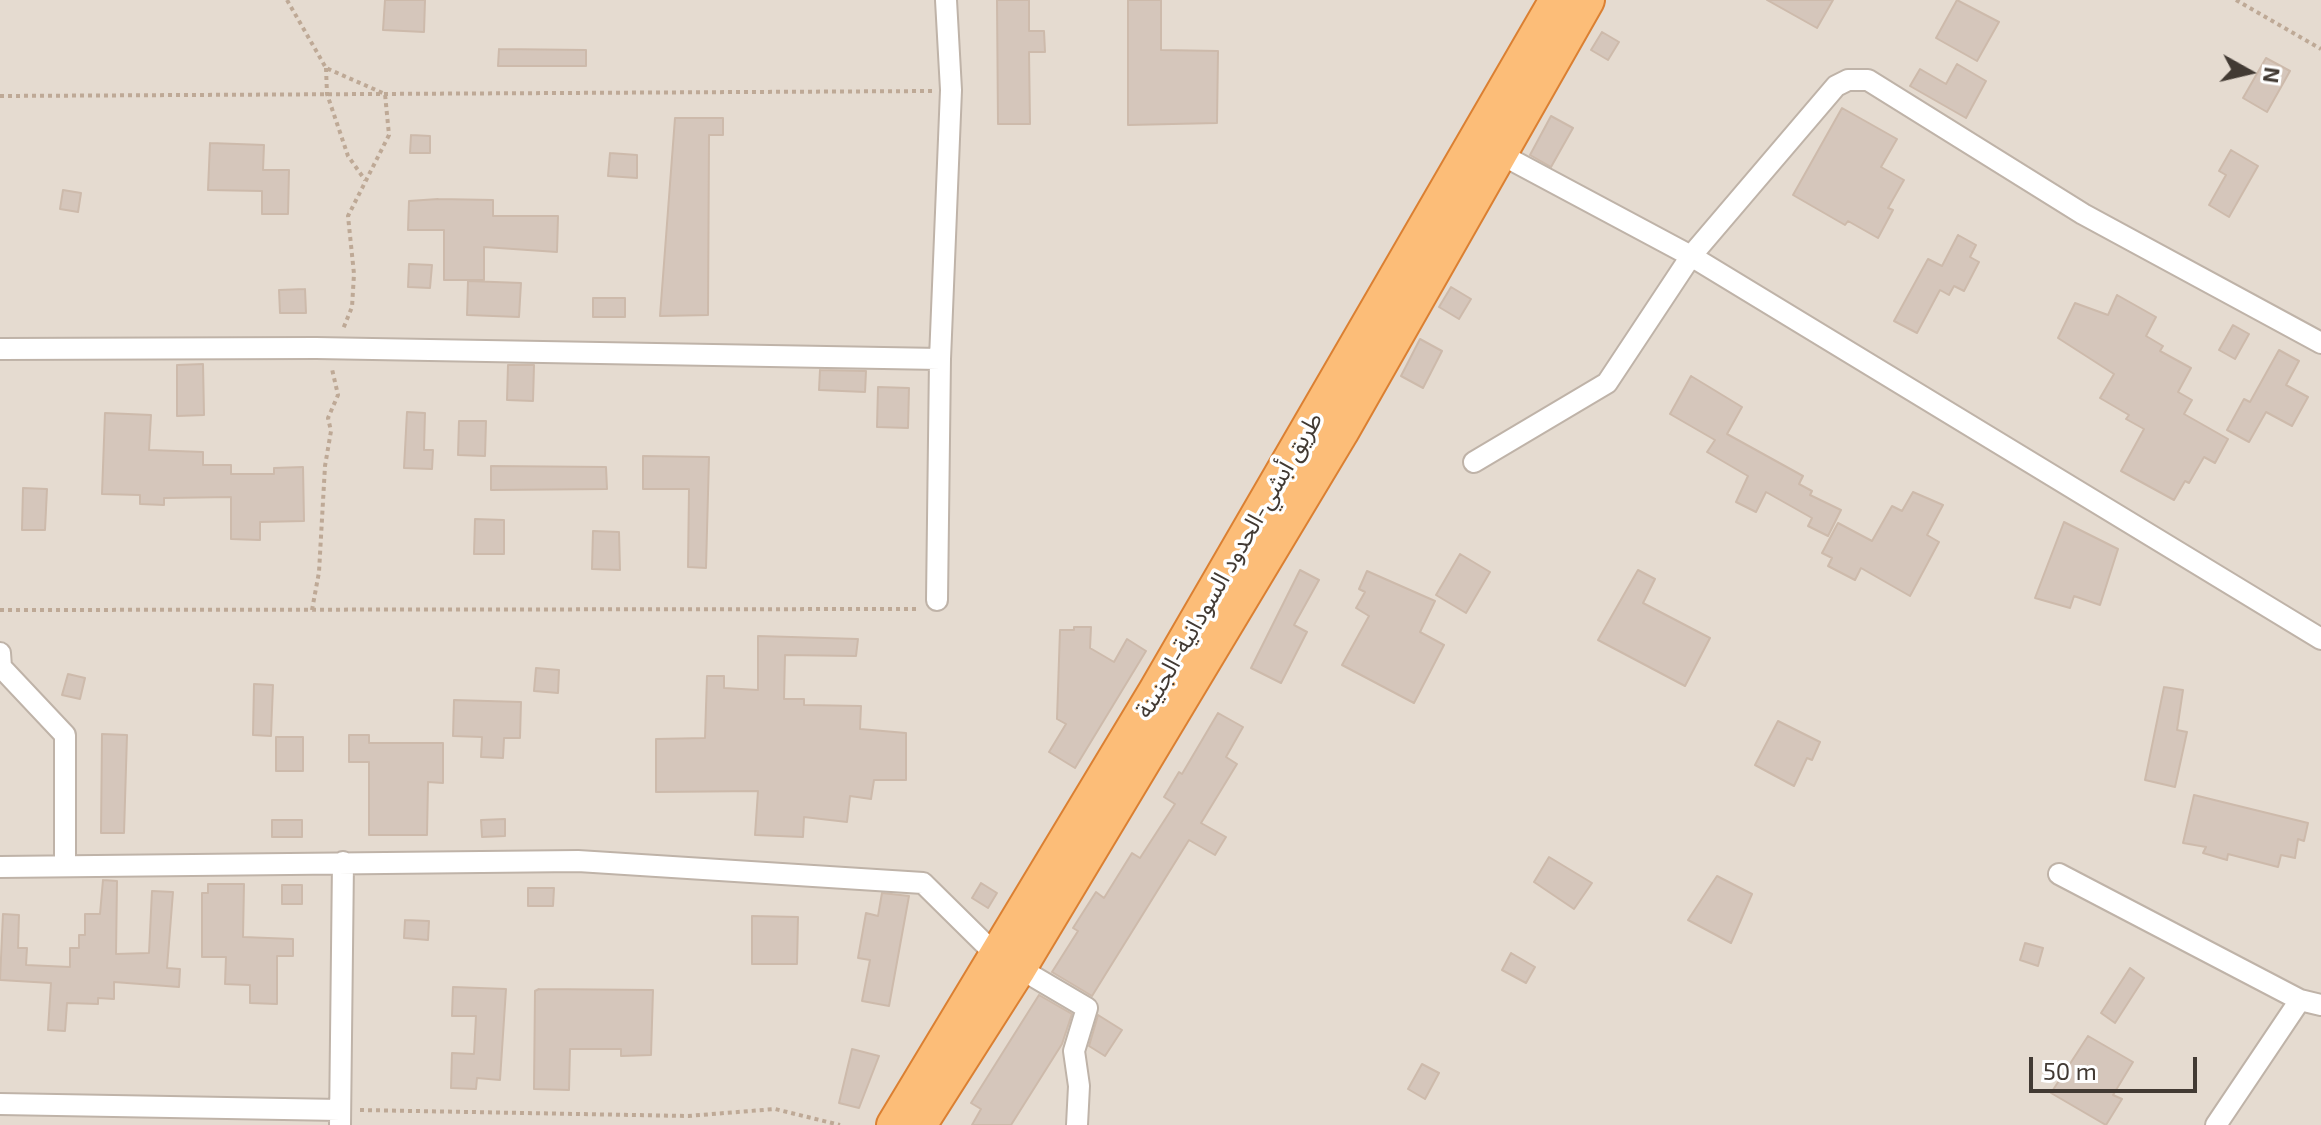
<!DOCTYPE html>
<meta charset="utf-8">
<style>
body{margin:0}
#map{position:relative;width:2321px;height:1125px;overflow:hidden;background:#f1eae2;font-family:"Exo 2",sans-serif}
canvas{display:block}
.north{position:absolute;left:2209px;top:32px;width:80px;height:80px;-webkit-text-stroke:6px #fff;paint-order:stroke;rotate:98deg;font-size:22px;font-weight:700;line-height:32px;text-align:center;color:#423a33}
.north::after{content:'';display:block;margin:auto;width:28px;height:36px;background:#423a33;clip-path:polygon(50% 0,100% 100%,50% 72%,0 100%)}
.scale{position:absolute;left:2029px;top:1057px;width:168px;height:36px;box-sizing:border-box;border:4px solid #423a33;border-top:0;padding-left:10px;font-size:24px;line-height:28px;white-space:nowrap;color:#423a33;-webkit-text-stroke:6px #fff;paint-order:stroke}
</style>
<div id="map">
<canvas width="2321" height="1125"></canvas>
<div class="north">N</div>
<div class="scale">50 m</div>
</div>
<script>
const c = document.querySelector('canvas').getContext('2d');
c.lineJoin = 'round';
function fillPath(path, color) {
  c.fillStyle = color;
  c.fill(path, 'evenodd');
}
function toPath(rows) {
  const path = new Path2D();
  for (const r of rows) {
    path.moveTo(r[0], r[1]);
    for (let i = 2; i < r.length; i += 2) path.lineTo(r[i], r[i + 1]);
  }
  return path;
}
function stroke(path, color, width, dash) {
  c.strokeStyle = color;
  c.lineWidth = width;
  c.lineCap = dash ? 'butt' : 'round';
  c.setLineDash(dash || []);
  c.stroke(path);
}
function label(font, color, halo, rows, align = 'center') {
  c.font = font + ' "Exo 2","Noto Sans Arabic",sans-serif';
  c.lineWidth = 7;
  c.setLineDash([]);
  c.textBaseline = 'middle';
  c.strokeStyle = halo;
  c.fillStyle = color;
  for (const [text, x, y, turn = 0] of rows) {
    c.save();
    c.translate(x, y);
    c.rotate((+turn || 0) * Math.PI / 180);
    c.textAlign = isNaN(turn) ? turn : align;
    if (halo) c.strokeText(text, 0, 0);
    c.fillText(text, 0, 0);
    c.restore();
  }
}
const residential = toPath([
 [0,0,2321,0,2321,1125,0,1125]
]);
const building = toPath([
 [385,0,425,0,424,32,383,30,385,0],
 [997,0,1029,0,1029,31,1044,31,1045,52,1029,52,1030,124,998,124,997,0],
 [1128,0,1161,0,1161,50,1218,51,1217,123,1128,125,1128,0],
 [1767,0,1833,0,1817,28,1767,0],
 [1957,0,1999,22,1977,61,1936,38,1957,0],
 [1602,32,1619,42,1608,60,1591,50,1602,32],
 [499,49,586,50,586,66,498,66,499,49],
 [2266,58,2290,71,2267,112,2243,98,2266,58],
 [1957,64,1986,81,1966,118,1910,86,1920,69,1946,84,1957,64],
 [1842,108,1897,139,1881,167,1904,180,1888,208,1893,210,1878,238,1848,221,1845,225,1793,195,1842,108],
 [1551,116,1573,128,1551,167,1530,155,1551,116],
 [675,118,723,118,723,135,709,135,708,315,660,316,675,118],
 [411,135,430,136,430,153,410,153,411,135],
 [210,143,264,145,263,170,289,170,288,214,262,214,262,191,208,190,210,143],
 [2231,150,2258,166,2229,217,2209,205,2226,175,2219,171,2231,150],
 [610,153,637,155,637,178,608,176,610,153],
 [63,190,81,193,78,212,60,209,63,190],
 [438,199,493,200,493,216,558,216,557,252,484,247,484,280,444,280,444,230,408,230,409,201,438,199],
 [1958,235,1976,245,1970,257,1979,262,1964,291,1954,286,1949,295,1940,290,1917,333,1894,321,1928,259,1942,266,1958,235],
 [409,264,432,265,430,288,408,287,409,264],
 [468,281,521,283,519,317,467,315,468,281],
 [1451,287,1471,299,1459,319,1439,307,1451,287],
 [305,289,306,313,280,313,279,290,305,289],
 [2117,295,2156,317,2146,336,2163,346,2160,351,2191,368,2178,392,2192,400,2184,414,2228,439,2215,463,2204,457,2189,483,2185,481,2174,500,2121,471,2144,429,2126,419,2129,415,2100,398,2114,374,2058,338,2075,303,2108,315,2117,295],
 [593,298,625,298,625,317,593,317,593,298],
 [2233,325,2249,334,2235,359,2219,350,2233,325],
 [1420,339,1442,351,1423,388,1401,376,1420,339],
 [2279,350,2299,361,2286,385,2308,397,2292,426,2266,412,2249,442,2227,430,2244,399,2250,402,2279,350],
 [203,364,204,415,177,416,177,365,203,364],
 [508,365,534,365,533,401,507,400,508,365],
 [820,370,866,371,865,392,819,390,820,370],
 [1691,376,1742,407,1727,434,1803,476,1799,484,1812,491,1810,495,1841,510,1828,536,1808,526,1812,518,1766,492,1756,512,1736,502,1748,476,1707,452,1715,440,1670,414,1691,376],
 [878,387,909,388,908,428,877,427,878,387],
 [407,412,425,413,424,450,433,450,432,469,404,468,407,412],
 [105,413,151,415,149,450,203,452,203,465,231,465,231,474,274,474,274,468,303,467,304,521,260,522,260,540,231,539,231,497,164,498,164,505,140,504,140,495,102,494,105,413],
 [459,421,486,421,485,456,458,455,459,421],
 [643,456,709,457,706,568,688,567,689,489,643,489,643,456],
 [491,466,606,467,607,489,491,490,491,466],
 [23,488,47,489,45,530,22,530,23,488],
 [1913,492,1943,505,1927,535,1939,542,1910,596,1861,568,1855,580,1828,566,1832,558,1822,553,1838,523,1872,541,1892,506,1902,511,1913,492],
 [475,519,504,520,504,554,474,554,475,519],
 [2064,522,2118,549,2100,605,2074,596,2070,608,2035,598,2064,522],
 [593,531,619,532,620,570,592,569,593,531],
 [1460,554,1490,572,1466,613,1436,595,1460,554],
 [1300,570,1319,580,1294,625,1307,632,1281,683,1251,668,1300,570],
 [1638,570,1655,579,1643,603,1710,638,1685,686,1598,640,1638,570],
 [1367,571,1435,601,1420,632,1444,645,1414,703,1342,665,1369,616,1356,608,1365,592,1359,589,1367,571],
 [1074,627,1091,627,1090,648,1114,662,1127,639,1146,651,1075,768,1049,752,1066,724,1057,719,1060,630,1074,630,1074,627],
 [758,636,858,639,856,656,785,655,784,699,804,699,804,705,861,706,860,729,906,733,906,780,874,780,871,799,850,796,847,822,804,817,803,837,755,835,758,791,656,792,656,739,705,738,707,676,724,676,724,688,758,690,758,636],
 [536,668,559,670,558,693,534,691,536,668],
 [68,674,85,678,80,699,62,695,68,674],
 [254,684,273,685,271,736,253,735,254,684],
 [2164,687,2183,690,2177,730,2187,732,2175,787,2145,780,2164,687],
 [454,700,521,702,520,738,504,738,503,758,481,757,482,737,453,736,454,700],
 [1218,713,1243,727,1226,757,1237,764,1201,823,1226,837,1215,855,1189,840,1092,996,1052,972,1078,931,1073,928,1096,892,1104,898,1132,853,1140,858,1175,804,1164,797,1179,772,1182,774,1218,713],
 [1778,721,1820,742,1812,760,1807,758,1794,786,1755,765,1778,721],
 [102,734,127,735,124,833,101,833,102,734],
 [349,735,369,735,369,743,443,743,443,783,428,782,427,835,369,835,369,762,349,762,349,735],
 [276,737,303,737,303,771,276,771,276,737],
 [2194,795,2308,823,2304,841,2298,839,2295,858,2281,855,2278,867,2228,854,2227,860,2203,853,2206,847,2183,843,2194,795],
 [505,819,505,836,482,837,481,820,505,819],
 [272,820,302,820,302,837,272,837,272,820],
 [1549,857,1592,883,1574,909,1534,882,1549,857],
 [1717,876,1752,894,1731,943,1688,920,1717,876],
 [103,880,117,881,116,954,149,953,152,891,173,892,167,968,180,969,179,987,114,982,114,999,98,998,98,1004,67,1003,65,1031,48,1030,51,983,0,980,3,914,19,915,18,948,27,948,26,965,70,967,70,948,79,948,79,935,85,935,85,914,100,914,103,880],
 [981,883,997,893,988,908,972,898,981,883],
 [208,884,244,884,243,937,293,939,293,956,277,956,277,1004,250,1003,250,985,225,984,226,957,202,957,202,893,208,893,208,884],
 [282,885,302,885,302,904,282,904,282,885],
 [528,888,554,888,553,906,528,906,528,888],
 [882,893,909,896,889,1006,862,1001,870,960,858,958,866,913,878,916,882,893],
 [752,916,798,917,797,964,752,964,752,916],
 [405,920,429,921,428,940,404,938,405,920],
 [2025,943,2043,948,2038,966,2020,960,2025,943],
 [1511,953,1535,967,1526,983,1502,970,1511,953],
 [2130,968,2144,978,2115,1023,2101,1013,2130,968],
 [453,987,506,989,500,1080,477,1078,476,1089,451,1088,452,1053,474,1054,476,1016,452,1016,453,987],
 [539,989,653,990,651,1055,621,1056,621,1049,570,1049,569,1090,534,1089,535,991,539,989],
 [1039,995,1072,1014,1062,1044,1011,1125,972,1125,981,1109,971,1103,1039,995],
 [1098,1015,1122,1030,1105,1056,1089,1046,1098,1015],
 [2088,1036,2133,1062,2113,1095,2122,1099,2106,1125,2051,1093,2088,1036],
 [852,1049,879,1056,859,1108,839,1103,852,1049],
 [1422,1064,1439,1073,1425,1099,1408,1089,1422,1064]
]);
const path = toPath([
 [287,0,326,68,385,94,389,135,348,216,354,274,352,307,343,329],
 [2236,0,2321,49],
 [326,68,327,94,348,156,365,180],
 [0,96,933,91],
 [0,610,918,609],
 [312,610,319,572,325,466,331,431,328,418,338,395,332,369],
 [360,1110,688,1116,775,1109,840,1125]
]);
const minor = toPath([
 [1491,149,1691,256,2321,639],
 [0,349,316,348,940,359],
 [1474,462,1607,383,1691,256,1836,86,1848,80,1868,80,2083,214,2321,343],
 [937,600,940,359,951,90,946,0],
 [0,653,1,667,65,735,65,864],
 [0,867,578,861,923,883,995,954],
 [2059,874,2300,1000,2321,1005],
 [1019,968,1087,1008,1074,1051,1079,1086,1077,1125],
 [0,1104,340,1110],
 [340,1125,343,862],
 [2216,1125,2300,1000]
]);
const trunk = toPath([
 [894,1125,1156,691,1557,0],
 [919,1125,1019,968,1341,432,1587,0]
]);
const streetNames = [
 ["طريق أبشي-الحدود السودانية-الجنينة",1229,565,-60]
];
fillPath(residential, '#e5dbd0');
fillPath(building, '#d5c6bb');
stroke(building, '#cdbaab', 2);
stroke(minor, '#bfb3a8', 24);
stroke(trunk, '#db8032', 38);
stroke(path, '#bea996', 4, [4, 4]);
stroke(minor, '#fff', 20);
stroke(trunk, '#fcbd78', 34);
label('24px', '#423a33', '#fff', streetNames);
</script>
